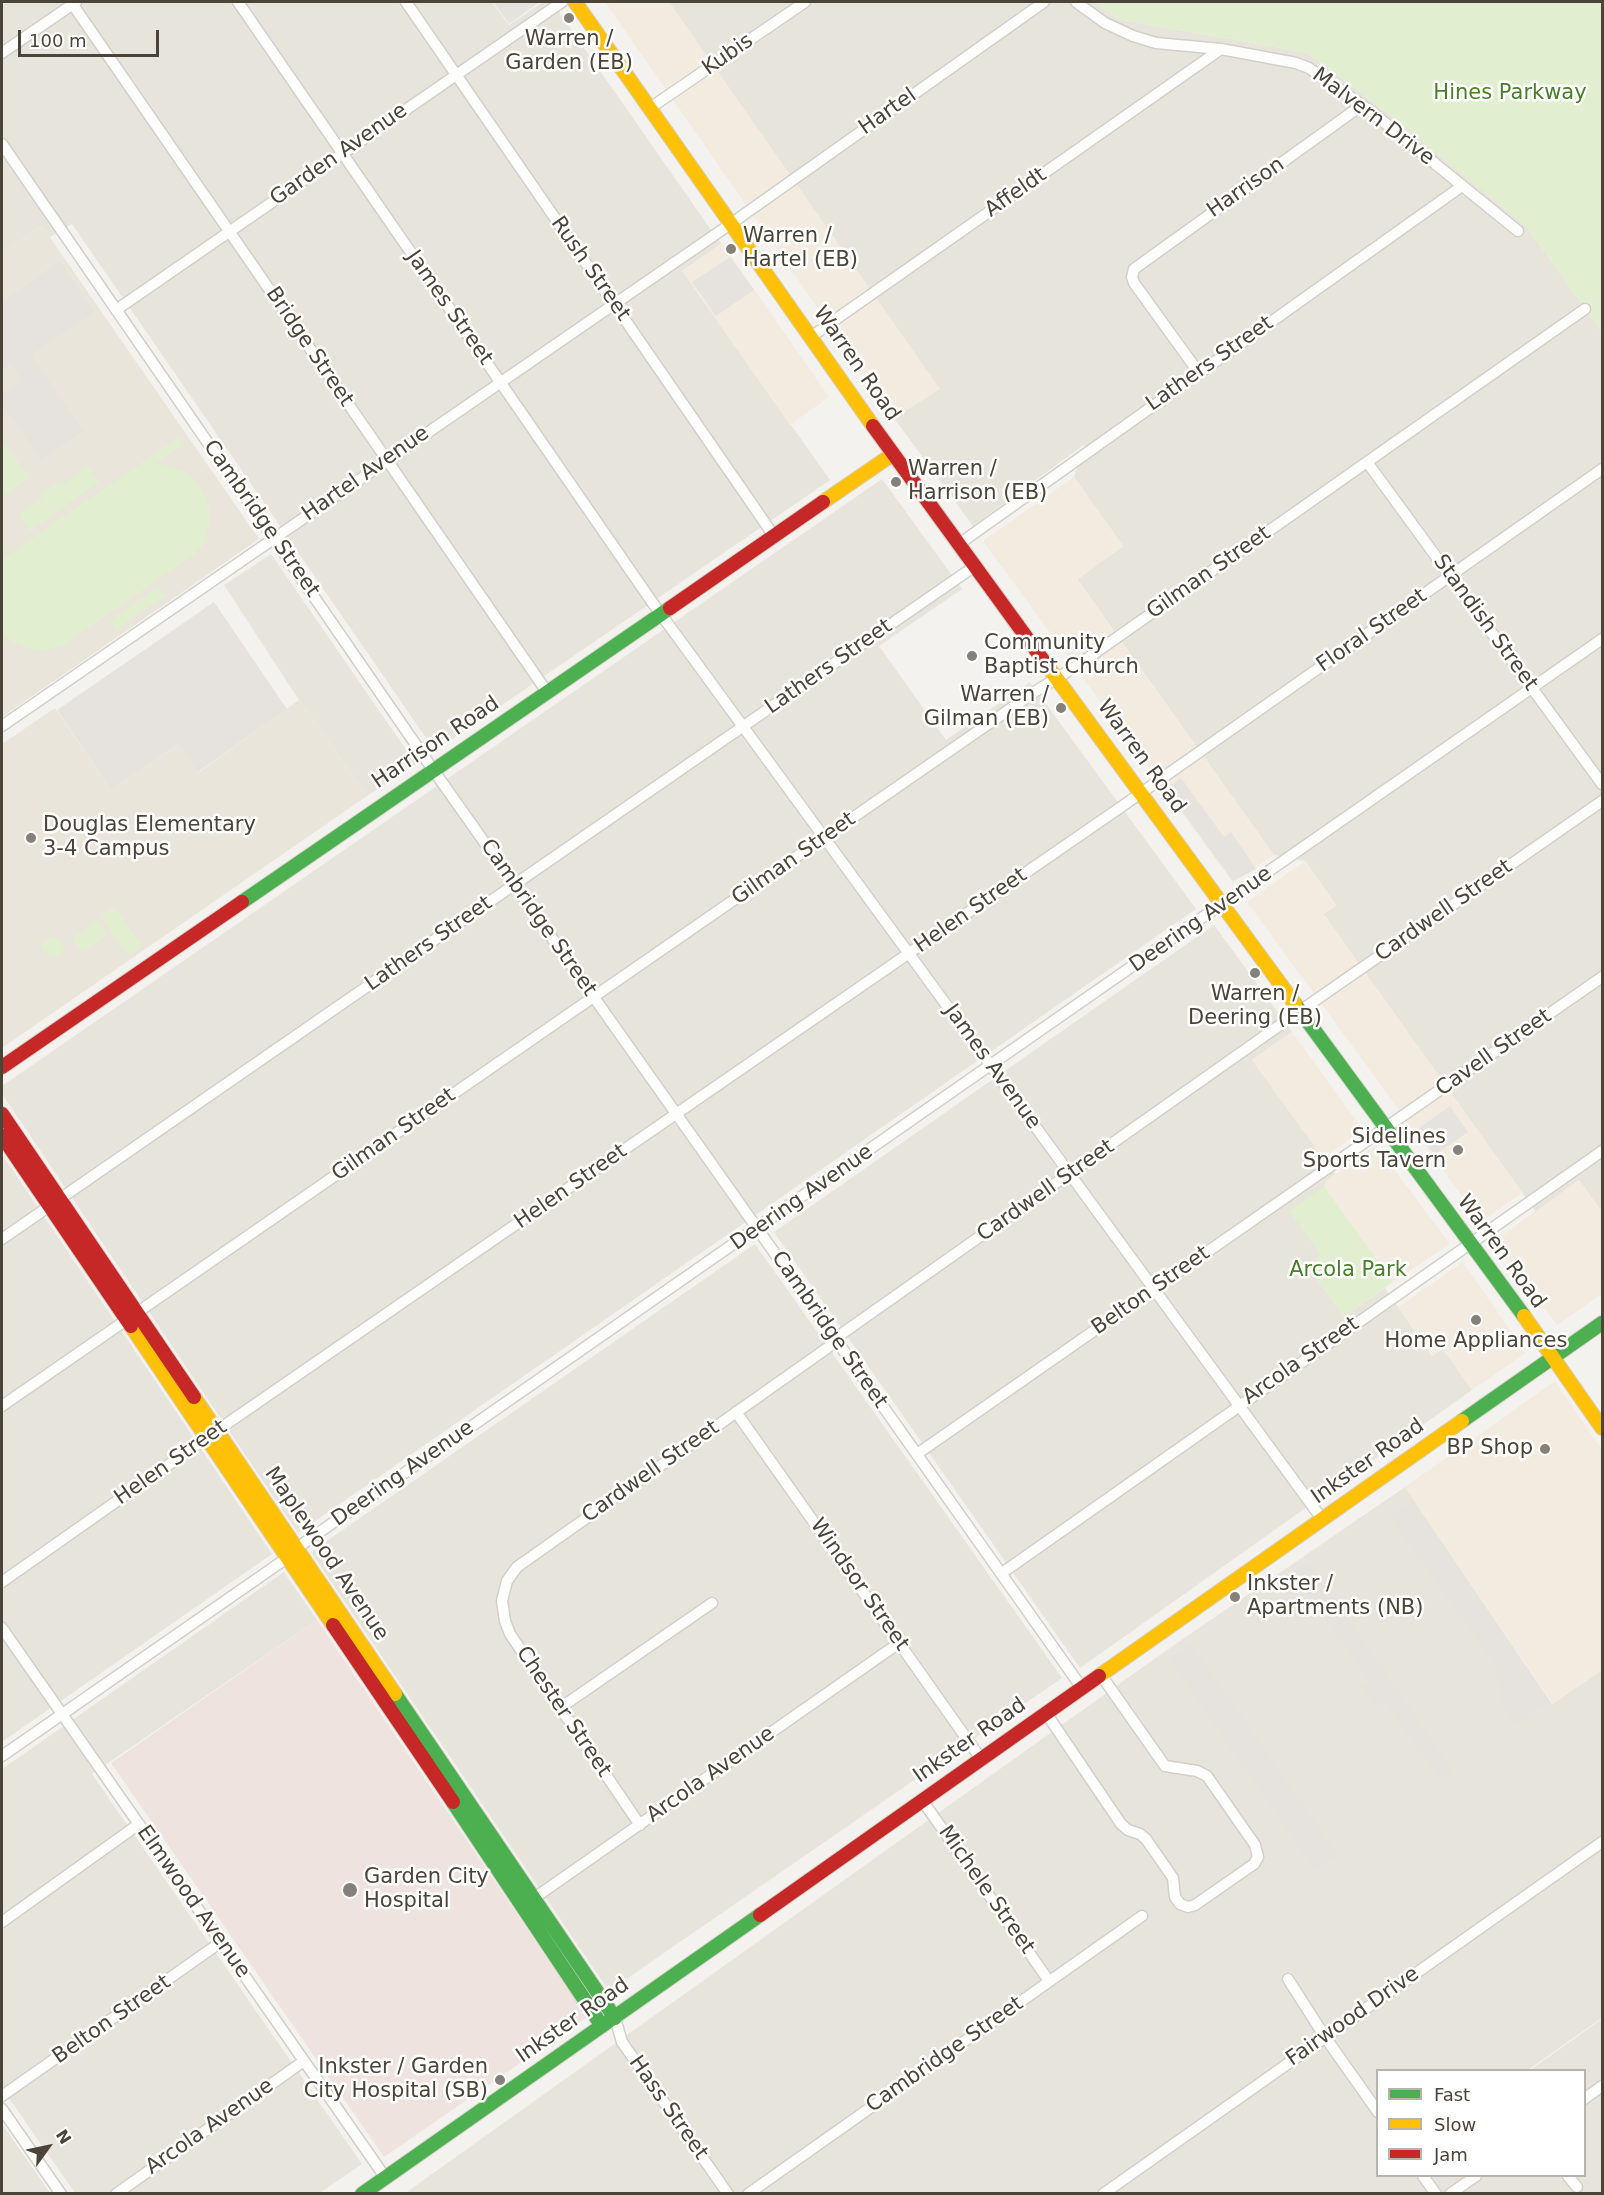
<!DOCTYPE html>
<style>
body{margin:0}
#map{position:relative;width:1604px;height:2195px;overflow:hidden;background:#f4f2ee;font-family:"DejaVu Sans",sans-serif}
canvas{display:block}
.frame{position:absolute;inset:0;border:3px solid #4b4439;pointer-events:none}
.legend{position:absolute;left:1376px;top:2069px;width:210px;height:108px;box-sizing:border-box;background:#fff;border:2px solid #b7b4b0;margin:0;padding:8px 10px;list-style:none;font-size:18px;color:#4b4439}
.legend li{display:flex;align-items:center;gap:12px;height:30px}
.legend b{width:30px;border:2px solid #b7b4b0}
.north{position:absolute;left:18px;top:2117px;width:60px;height:60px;-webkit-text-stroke:4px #fff;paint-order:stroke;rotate:57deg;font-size:16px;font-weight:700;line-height:24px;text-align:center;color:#4b4439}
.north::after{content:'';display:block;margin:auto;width:21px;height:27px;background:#4b4439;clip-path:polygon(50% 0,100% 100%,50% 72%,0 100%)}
.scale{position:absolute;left:18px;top:30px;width:141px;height:27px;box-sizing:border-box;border:3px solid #4b4439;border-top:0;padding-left:8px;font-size:18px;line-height:21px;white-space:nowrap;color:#4b4439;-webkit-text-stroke:4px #fff;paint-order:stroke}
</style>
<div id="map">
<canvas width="1604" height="2195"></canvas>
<div class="frame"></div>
<ul class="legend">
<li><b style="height:8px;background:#4caf50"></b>Fast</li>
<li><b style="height:8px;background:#ffc107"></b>Slow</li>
<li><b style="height:8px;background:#c62828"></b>Jam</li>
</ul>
<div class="north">N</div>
<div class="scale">100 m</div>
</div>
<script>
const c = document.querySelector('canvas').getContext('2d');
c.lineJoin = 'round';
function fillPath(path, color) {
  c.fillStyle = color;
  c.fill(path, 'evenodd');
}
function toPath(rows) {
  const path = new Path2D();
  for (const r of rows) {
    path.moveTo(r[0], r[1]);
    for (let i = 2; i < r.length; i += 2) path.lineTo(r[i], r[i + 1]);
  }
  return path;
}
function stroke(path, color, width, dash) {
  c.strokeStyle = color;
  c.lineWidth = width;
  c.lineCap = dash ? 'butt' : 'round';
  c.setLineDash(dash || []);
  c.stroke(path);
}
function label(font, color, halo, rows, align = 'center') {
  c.font = font + ' "DejaVu Sans",sans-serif';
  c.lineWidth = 5;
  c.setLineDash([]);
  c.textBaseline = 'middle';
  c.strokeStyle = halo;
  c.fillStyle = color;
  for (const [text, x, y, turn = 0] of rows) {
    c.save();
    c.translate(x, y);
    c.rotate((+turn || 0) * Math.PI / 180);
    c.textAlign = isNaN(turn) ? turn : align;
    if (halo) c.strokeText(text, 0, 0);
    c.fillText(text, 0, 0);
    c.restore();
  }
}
const residential = toPath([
 [2,2,492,2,509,25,543,2,552,2,718,240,722,243,682,271,830,480,435,751,72,224,50,237,42,226,2,253],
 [669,2,1094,2,1118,19,1308,53,1385,111,1527,227,1602,332,1602,1212,1579,1180,1536,1212,1323,914,1336,905,1305,861,1274,855,1077,579,1123,546,1074,477,1085,444,973,526,894,418,939,389],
 [882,479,962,589,879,646,946,740,1030,682,1196,909,298,1533,2,1094,2,1086],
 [271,554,416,764,367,796,299,700,224,585],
 [1214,925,1292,1032,1252,1060,1335,1174,1326,1181,1324,1186,1321,1255,1307,1265,1344,1317,1385,1288,1432,1356,1443,1349,1472,1390,1080,1668,774,1232],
 [2,1154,272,1554,2,1742],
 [755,1244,1062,1678,609,1991,311,1552],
 [1405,1487,1552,1704,1602,1670,1602,2018,1528,2070,1378,2070,1378,2176,1584,2176,1584,2070,1530,2070,1602,2019,1602,2193,404,2194,1164,1652],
 [284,1572,317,1620,92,1774,362,2164,320,2193,75,2193,2,2088,2,1769],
 [2,2124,50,2193,2,2193]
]);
const commercial = toPath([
 [605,2,669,2,940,389,894,418],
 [722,243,829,397,790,425,682,271],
 [1074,477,1123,546,1077,580,1274,855,1233,883,983,541],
 [1305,861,1336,906,1324,914,1522,1193,1481,1222,1247,902],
 [1292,1032,1363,1130,1323,1158,1252,1060],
 [1376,1145,1450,1244,1393,1282,1324,1186,1326,1181],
 [1579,1180,1602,1212,1602,1294,1557,1325,1494,1241],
 [1463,1262,1526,1353,1472,1390,1443,1349,1433,1356,1398,1307],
 [1555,1381,1602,1450,1602,1670,1553,1704,1405,1487]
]);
const education = toPath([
 [42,226,259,539,2,717,2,253],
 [299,700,367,796,2,1048,2,744,55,708,111,790,178,744,199,772]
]);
const medical = toPath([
 [317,1620,587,2017,384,2157,111,1763]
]);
const green = toPath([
 [1094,2,1602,2,1602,332,1527,227,1385,111,1308,53,1118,19],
 [179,437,184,444,156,464,166,465,186,472,201,487,205,496,209,506,209,527,202,546,195,554,63,646,43,651,32,650,13,642,5,636,2,632,2,559],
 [2,439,29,478,2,497],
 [88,466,99,482,30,531,19,515,42,499,40,495,61,481,63,484],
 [158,587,165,596,116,630,110,620],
 [111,909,117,909,140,943,139,949,131,954,126,954,102,918,104,913],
 [98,921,107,935,82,952,72,938],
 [51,937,56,937,64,947,63,952,58,956,50,957,41,948,42,944],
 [1324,1186,1393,1282,1344,1317,1307,1265,1321,1255,1289,1211]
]);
const parking = toPath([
 [493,2,540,2,509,24],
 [730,257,754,290,716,316,692,282],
 [60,261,95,312,31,355,83,431,41,460,2,403,2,394,22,380,13,366,10,365,4,369,2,365,2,302],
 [214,602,287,709,198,772,178,744,111,790,57,710],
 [1181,778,1224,837,1231,832,1256,869,1233,881,1166,789],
 [1450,1106,1468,1132,1435,1155,1416,1130],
 [1412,1501,1549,1701,1516,1724,1500,1703,1496,1666,1389,1516],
 [1308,1562,1453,1770,1440,1780,1384,1701,1375,1707,1362,1688,1370,1682,1293,1572],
 [1191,1644,1338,1855,1316,1871,1169,1659]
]);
const street = toPath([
 [71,2,547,692],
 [238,2,652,602,1322,1519],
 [406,2,774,536],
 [1076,2,1105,23,1133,36,1156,43,1221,49,1296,63,1309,68,1369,110,1518,231],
 [2,53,76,2],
 [650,108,805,2],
 [2,144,434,771,1082,1688],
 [116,310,562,2],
 [812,336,1221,49],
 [1199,373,1134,283,1132,277,1134,269,1362,105],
 [1367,462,1602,784],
 [959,544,1462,186],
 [2,726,732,223,1044,2],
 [2,1239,975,566],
 [2,1406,1036,691,1075,667,1585,309],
 [736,1412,981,1759],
 [917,1454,1602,977],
 [1002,1573,1602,1151],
 [2,1582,225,1425,1121,807,1602,469],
 [2,1628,385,2177],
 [560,1708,712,1603],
 [1046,1713,1121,1824,1128,1830,1140,1834,1146,1839,1173,1878,1175,1897,1180,1904,1188,1907,1195,1905,1254,1864,1258,1857,1255,1845,1207,1776,1197,1771,1165,1766,1101,1675],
 [2,1756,287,1558,304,1543,1602,639],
 [922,1800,1049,1981],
 [640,1825,510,1634,505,1621,502,1601,507,1581,517,1567,833,1344,840,1335,1300,1011,1602,801],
 [530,1901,899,1643],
 [2,1922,139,1824],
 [1288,1979,1325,2037,1378,2112],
 [615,2018,622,2042,728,2194],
 [2,2096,221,1942],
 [1584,2099,1602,2086],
 [2,2109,61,2194],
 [1423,2176,1436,2194],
 [1568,2176,1577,2187],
 [116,2194,304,2061],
 [748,2194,1142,1916],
 [1103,2194,1602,1842],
 [1450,2194,1476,2176]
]);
const fast = toPath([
 [242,902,670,608],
 [1295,1004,1524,1316],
 [1462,1421,1602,1323],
 [395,1694,615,2018],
 [453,1802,602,2026],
 [362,2194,760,1915]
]);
const slow = toPath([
 [575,2,873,426],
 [823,502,893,454],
 [1043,660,1295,1004],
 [1524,1316,1602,1428],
 [131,1326,333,1625],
 [194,1397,395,1694],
 [1099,1676,1462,1421]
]);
const jam = toPath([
 [873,426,1043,660],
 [670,608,823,502],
 [2,1067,242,902],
 [2,1114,194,1397],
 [2,1136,131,1326],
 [333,1625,453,1802],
 [760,1915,1099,1676]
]);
const markers = [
 [569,18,6,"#868178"],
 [731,249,6,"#868178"],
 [896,482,6,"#868178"],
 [972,656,6,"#868178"],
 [1061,708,6,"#868178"],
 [31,838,6,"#868178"],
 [1255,973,6,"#868178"],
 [1458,1150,6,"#868178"],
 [1476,1320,6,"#868178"],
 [1545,1449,6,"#868178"],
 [1235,1597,6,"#868178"],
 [350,1890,8,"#868178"],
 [500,2080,6,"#868178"]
];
const poiNames = [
 ["Warren /",569,40,"center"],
 ["Garden (EB)",569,64,"center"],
 ["Warren /",743,237],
 ["Hartel (EB)",743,261],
 ["Warren /",908,470],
 ["Harrison (EB)",908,494],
 ["Community",984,644],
 ["Baptist Church",984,668],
 ["Warren /",1049,696,"right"],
 ["Gilman (EB)",1049,720,"right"],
 ["Douglas Elementary",43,826],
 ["3-4 Campus",43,850],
 ["Warren /",1255,995,"center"],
 ["Deering (EB)",1255,1019,"center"],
 ["Sidelines",1446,1138,"right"],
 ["Sports Tavern",1446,1162,"right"],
 ["Home Appliances",1476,1342,"center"],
 ["BP Shop",1533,1449,"right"],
 ["Inkster /",1247,1585],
 ["Apartments (NB)",1247,1609],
 ["Garden City",364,1878],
 ["Hospital",364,1902],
 ["Inkster / Garden",488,2068,"right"],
 ["City Hospital (SB)",488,2092,"right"]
];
const streetNames = [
 ["Kubis",728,55,-35],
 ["Hartel",888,112,-35],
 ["Malvern Drive",1373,117,37],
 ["Garden Avenue",339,155,-35],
 ["Harrison",1246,188,-35],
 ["Affeldt",1016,193,-35],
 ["Rush Street",590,269,55],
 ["James Street",449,308,55],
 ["Bridge Street",309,347,56],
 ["Warren Road",856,364,55],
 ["Lathers Street",1210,364,-35],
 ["Hartel Avenue",366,474,-35],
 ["Cambridge Street",261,519,55],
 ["Gilman Street",1209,573,-35],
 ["Standish Street",1485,623,54],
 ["Floral Street",1372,631,-35],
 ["Lathers Street",829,667,-35],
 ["Harrison Road",436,743,-34],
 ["Warren Road",1141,757,54],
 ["Gilman Street",794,859,-35],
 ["Helen Street",971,911,-35],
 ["Cardwell Street",1444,911,-35],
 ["Cambridge Street",538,918,55],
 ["Deering Avenue",1201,920,-35],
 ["Lathers Street",429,944,-35],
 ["Cavell Street",1494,1053,-35],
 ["James Avenue",992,1067,54],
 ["Gilman Street",394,1135,-35],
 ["Helen Street",571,1187,-35],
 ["Cardwell Street",1046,1191,-35],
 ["Deering Avenue",802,1198,-35],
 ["Warren Road",1501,1252,54],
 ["Belton Street",1151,1291,-35],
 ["Cambridge Street",829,1330,55],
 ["Arcola Street",1301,1361,-35],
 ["Inkster Road",1368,1462,-35],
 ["Helen Street",171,1463,-35],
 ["Cardwell Street",651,1472,-35],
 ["Deering Avenue",403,1474,-35],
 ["Maplewood Avenue",326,1554,56],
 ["Windsor Street",859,1585,55],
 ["Chester Street",563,1712,56],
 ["Inkster Road",970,1741,-35],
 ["Arcola Avenue",711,1775,-35],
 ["Michele Street",986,1890,55],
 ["Elmwood Avenue",193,1902,55],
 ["Fairwood Drive",1353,2017,-35],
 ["Belton Street",112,2020,-35],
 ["Inkster Road",573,2021,-35],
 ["Cambridge Street",945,2055,-35],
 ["Hass Street",668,2108,55],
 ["Arcola Avenue",210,2127,-35]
];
const parkNames = [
 ["Hines Parkway",1510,94],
 ["Arcola Park",1348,1271]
];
fillPath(residential, '#e7e4dc');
fillPath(commercial, '#f3ebdf');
fillPath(education, '#eae5da');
fillPath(medical, '#eee3df');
fillPath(green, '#e1eecf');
fillPath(parking, '#e6e3df');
stroke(street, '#d2d0cb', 13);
stroke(fast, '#d3cfc5', 16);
stroke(slow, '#d3cfc5', 16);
stroke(jam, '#d3cfc5', 16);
stroke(street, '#fdfdfc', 10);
stroke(fast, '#4caf50', 14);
stroke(slow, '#ffc107', 14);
stroke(jam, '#c62828', 14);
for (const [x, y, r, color] of markers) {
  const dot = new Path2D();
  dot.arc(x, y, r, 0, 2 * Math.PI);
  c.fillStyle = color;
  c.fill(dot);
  stroke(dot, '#fff', 2);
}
label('21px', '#4b4439', '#fff', poiNames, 'left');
label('21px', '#4b4439', '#fff', streetNames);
label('21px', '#4a7f2a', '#fff', parkNames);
</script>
